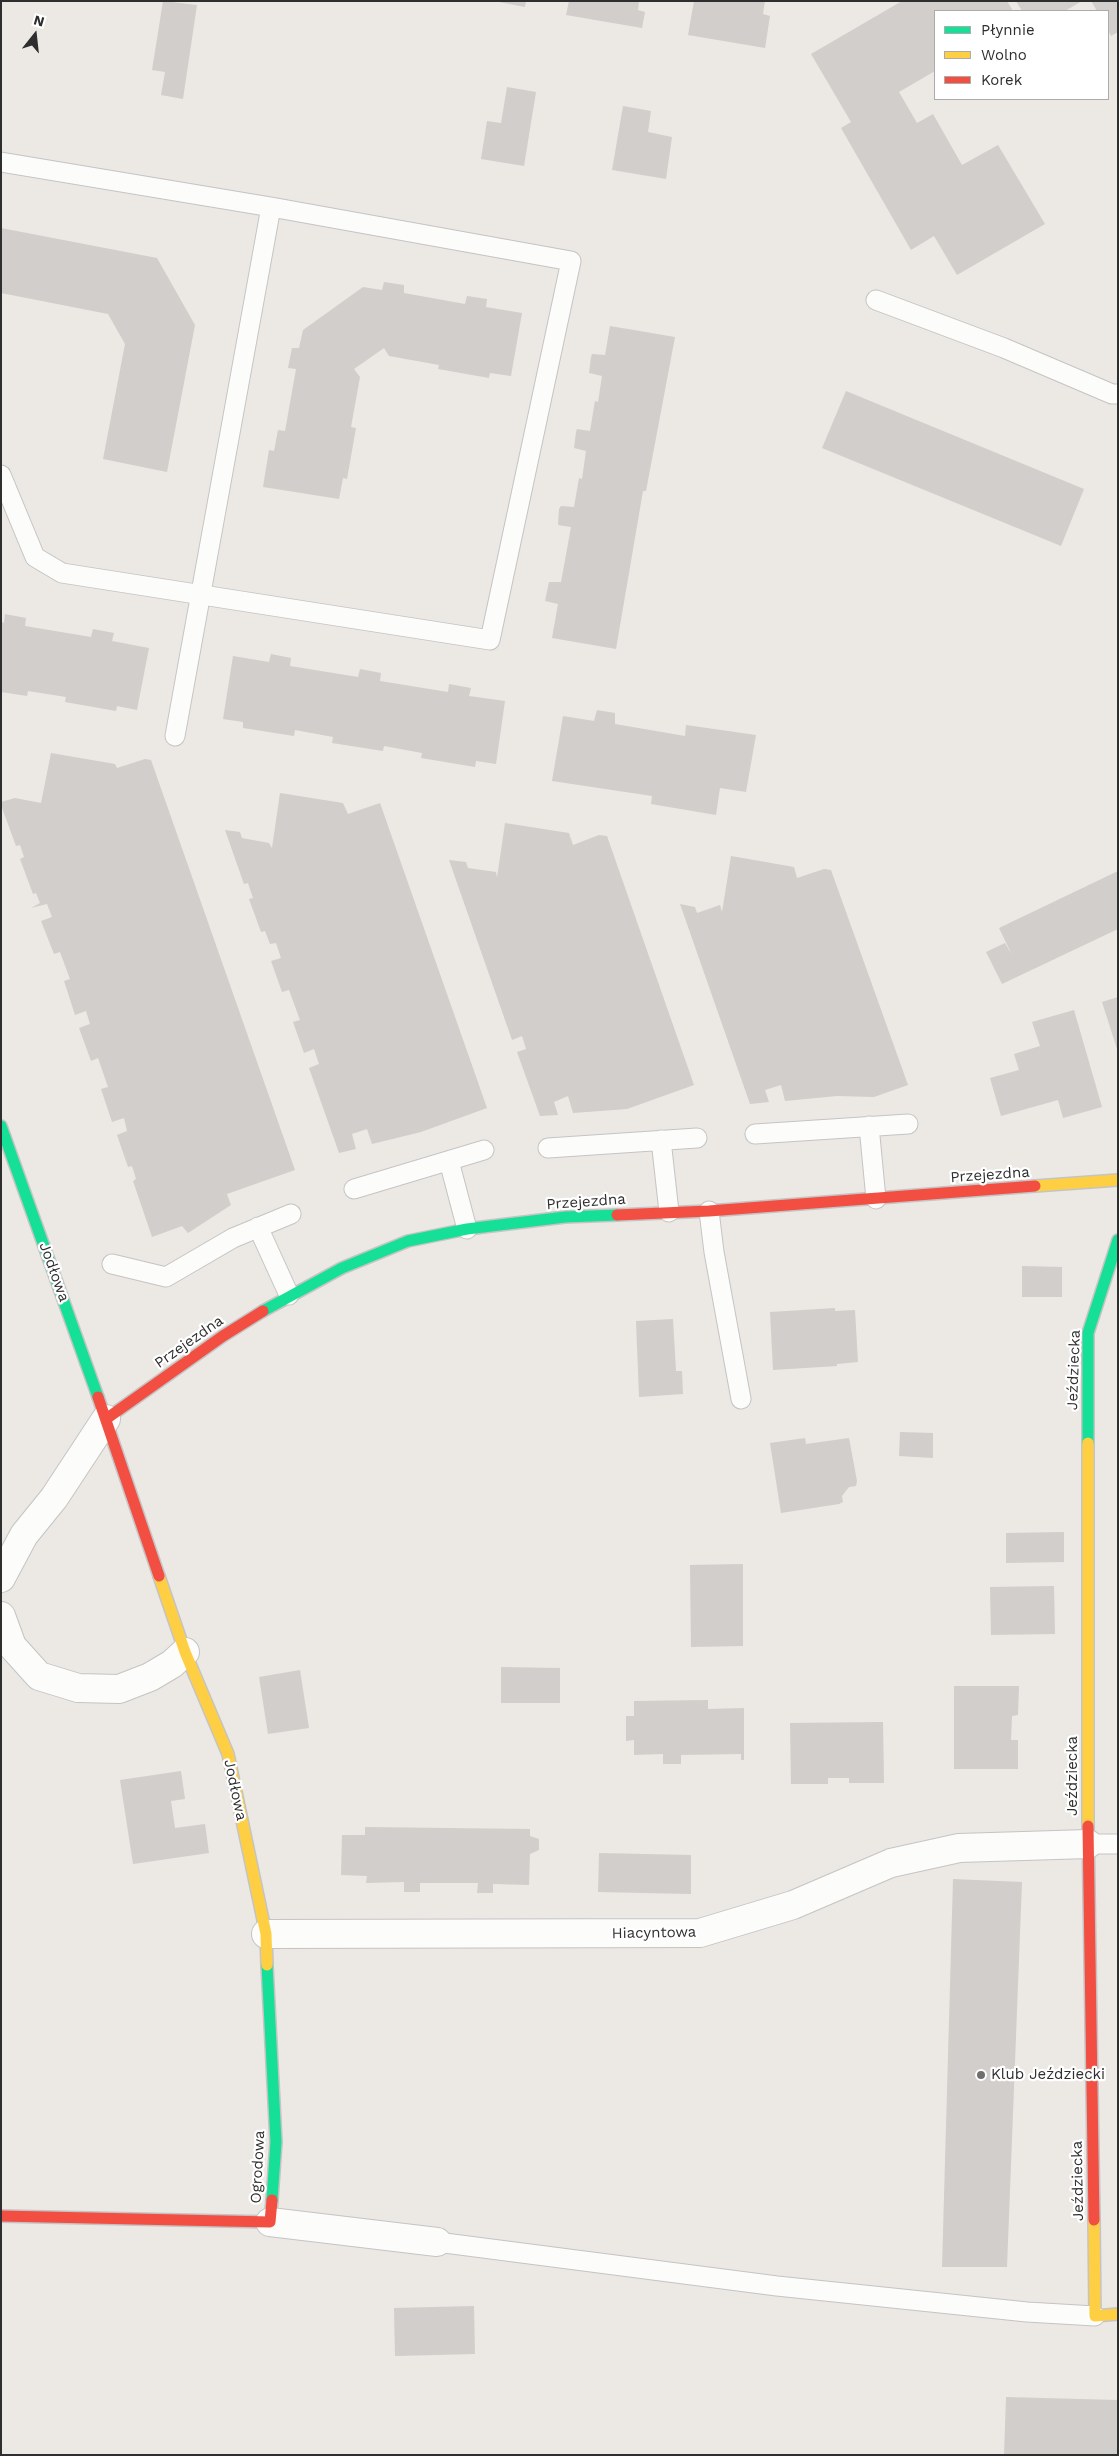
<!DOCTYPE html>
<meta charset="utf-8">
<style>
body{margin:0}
#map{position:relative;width:1119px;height:2456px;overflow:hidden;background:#ece8e4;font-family:"Work Sans",sans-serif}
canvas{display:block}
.frame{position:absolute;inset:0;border:2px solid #2e2e2e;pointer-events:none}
.legend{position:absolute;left:934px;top:10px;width:175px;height:90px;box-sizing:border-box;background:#fff;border:1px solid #ababab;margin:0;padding:6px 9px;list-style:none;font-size:15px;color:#2e2e2e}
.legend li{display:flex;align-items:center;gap:10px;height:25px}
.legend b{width:25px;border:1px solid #ababab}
.north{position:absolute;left:10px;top:10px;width:50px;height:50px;-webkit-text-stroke:4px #fff;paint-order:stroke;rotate:16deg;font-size:14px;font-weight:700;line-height:20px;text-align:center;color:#2e2e2e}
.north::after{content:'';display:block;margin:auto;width:18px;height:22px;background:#2e2e2e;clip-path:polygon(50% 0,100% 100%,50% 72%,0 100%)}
</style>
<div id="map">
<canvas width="1119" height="2456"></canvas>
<div class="frame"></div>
<ul class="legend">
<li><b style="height:6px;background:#16e098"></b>Płynnie</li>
<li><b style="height:6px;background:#ffcf43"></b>Wolno</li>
<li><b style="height:6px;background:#f24e42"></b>Korek</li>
</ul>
<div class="north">N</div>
</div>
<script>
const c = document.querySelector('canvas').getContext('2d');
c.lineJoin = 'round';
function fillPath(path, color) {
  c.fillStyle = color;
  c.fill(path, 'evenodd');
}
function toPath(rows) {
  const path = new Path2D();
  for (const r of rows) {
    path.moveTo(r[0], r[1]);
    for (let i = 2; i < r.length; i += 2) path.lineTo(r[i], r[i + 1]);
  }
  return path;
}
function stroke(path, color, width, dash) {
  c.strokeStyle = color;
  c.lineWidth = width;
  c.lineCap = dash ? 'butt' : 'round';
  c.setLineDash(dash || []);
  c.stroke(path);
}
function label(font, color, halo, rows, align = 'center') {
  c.font = font + ' "Work Sans",sans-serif';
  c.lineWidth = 4.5;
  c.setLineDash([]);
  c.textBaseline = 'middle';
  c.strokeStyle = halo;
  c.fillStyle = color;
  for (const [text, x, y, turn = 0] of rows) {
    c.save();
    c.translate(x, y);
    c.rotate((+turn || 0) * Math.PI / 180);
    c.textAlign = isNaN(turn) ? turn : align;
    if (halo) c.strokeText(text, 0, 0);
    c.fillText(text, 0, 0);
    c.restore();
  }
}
const building = toPath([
 [163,1,197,5,183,99,161,95,165,72,152,70],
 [494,1,526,1,525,7],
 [569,1,639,1,638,10,645,12,642,28,566,15],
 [694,1,765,1,763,14,770,16,765,48,688,35],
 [902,1,1007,1,1013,11,935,11,935,71,899,92,917,123,933,114,962,165,998,145,1045,224,957,275,934,236,911,250,841,128,851,122,811,54],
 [1016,1,1082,1,1065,11,1022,11],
 [1091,1,1118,1,1118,32,1111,36,1108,30,1108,11,1097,11],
 [507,87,536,92,524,166,481,159,487,121,501,123],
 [623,106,651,111,648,132,672,137,666,179,612,170],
 [1,228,157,258,195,325,167,472,103,459,125,344,108,314,1,293],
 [384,282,404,285,404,293,465,304,467,296,487,299,486,307,522,313,511,376,490,373,489,378,438,369,439,365,389,356,384,348,354,369,360,377,351,427,356,428,347,479,343,478,339,499,263,487,269,450,274,451,278,430,285,431,296,369,288,368,292,348,299,348,303,330,363,287,382,290],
 [610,326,675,337,646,491,643,491,616,649,552,638,558,604,545,601,549,582,561,582,571,527,558,525,559,509,561,506,574,507,579,478,582,479,586,451,574,448,576,432,577,429,590,431,595,401,598,402,602,376,589,373,591,357,592,354,605,355],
 [846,391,1084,489,1061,546,822,448],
 [5,614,26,618,25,626,91,637,93,629,114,633,112,641,149,648,137,710,117,706,116,711,65,702,66,697,28,691,27,696,1,692,1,622,4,623],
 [271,654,291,658,290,666,358,677,360,669,381,673,380,681,448,692,449,684,471,688,469,696,505,701,496,764,476,761,475,767,421,758,422,753,384,746,383,751,332,743,333,737,295,730,294,736,243,728,243,722,223,719,233,656,269,662],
 [597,710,615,713,615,724,685,736,686,725,756,735,746,792,720,788,716,815,651,804,652,796,552,781,563,716,594,721],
 [51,753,115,764,117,768,145,759,151,760,295,1170,227,1194,231,1205,188,1233,182,1226,152,1237,133,1181,136,1179,132,1166,128,1167,117,1135,127,1131,124,1118,112,1122,101,1089,108,1087,98,1058,91,1061,79,1028,90,1024,86,1011,75,1015,64,981,70,979,60,952,54,954,41,921,52,917,47,904,31,908,40,903,36,893,33,894,20,859,24,857,20,845,16,846,1,805,1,802,15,798,41,803],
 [280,793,343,803,348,814,380,803,487,1108,421,1132,372,1144,367,1129,352,1134,356,1149,339,1153,309,1068,319,1064,314,1049,304,1053,293,1022,300,1020,289,990,282,992,271,961,281,958,276,943,270,944,265,931,261,932,249,899,253,898,248,883,244,884,225,830,240,832,242,838,269,843,272,848],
 [505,823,569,833,573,845,599,835,607,836,694,1085,627,1109,573,1113,568,1096,554,1102,558,1115,540,1116,517,1052,526,1049,522,1036,512,1040,449,860,466,862,468,868,496,872,497,878],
 [731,856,794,867,797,878,824,869,831,870,908,1085,874,1097,837,1096,785,1101,781,1085,765,1090,769,1102,750,1104,680,904,695,907,697,913,720,905,722,912],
 [1118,871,1118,929,1002,984,986,952,1005,943,1012,955,999,928],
 [1118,997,1118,1049,1117,1049,1102,1002],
 [1074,1010,1102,1107,1063,1118,1058,1100,1001,1116,990,1078,1019,1070,1014,1054,1040,1046,1032,1022],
 [1022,1266,1062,1267,1062,1297,1022,1297],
 [835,1308,835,1311,855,1310,858,1362,837,1364,837,1366,773,1370,770,1312],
 [673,1319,676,1371,682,1371,683,1394,639,1397,636,1321],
 [900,1432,933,1433,933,1458,899,1456],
 [805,1438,806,1444,849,1438,857,1481,856,1486,849,1487,842,1496,843,1502,839,1504,781,1513,770,1443],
 [1064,1532,1064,1562,1006,1563,1006,1533],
 [743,1564,743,1646,691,1647,690,1565],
 [1054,1586,1055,1634,991,1635,990,1587],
 [501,1667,560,1668,560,1703,501,1703],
 [300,1670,309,1728,268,1734,259,1677],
 [954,1686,1019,1686,1018,1715,1012,1716,1011,1740,1018,1740,1018,1769,954,1769],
 [708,1700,708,1709,744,1708,744,1760,741,1760,741,1754,681,1755,681,1764,663,1764,663,1754,634,1755,634,1740,626,1741,626,1716,634,1716,634,1701],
 [883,1722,884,1783,849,1783,849,1778,828,1778,828,1784,791,1784,790,1723],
 [181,1771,185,1799,171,1801,175,1828,205,1824,209,1853,133,1864,120,1780],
 [365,1827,530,1829,530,1836,539,1839,539,1850,530,1854,529,1885,493,1884,493,1893,477,1893,478,1883,420,1883,420,1892,404,1892,404,1882,366,1883,367,1876,341,1875,342,1835,365,1835],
 [599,1853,691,1855,691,1894,598,1892],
 [953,1879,1022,1882,1007,2267,942,2267],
 [474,2306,475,2354,395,2356,394,2308],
 [1006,2397,1118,2400,1118,2455,1004,2455]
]);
const lane = toPath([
 [1,162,271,207,175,736],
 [876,300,1004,348,1112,394,1118,394],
 [1,475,35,557,62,573,490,640,571,261,271,207],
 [869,1126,876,1199],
 [755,1134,908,1124],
 [661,1140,669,1212],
 [548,1148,697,1138],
 [449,1161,467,1229],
 [354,1189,484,1150],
 [709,1211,714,1252,741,1399],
 [258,1227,289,1295],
 [112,1264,166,1277,233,1238,291,1214],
 [1088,1844,1118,1844],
 [437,2242,777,2286,1027,2312,1095,2316]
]);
const street = toPath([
 [1,1578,24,1535,54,1498,106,1419],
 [1,1616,12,1646,39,1676,78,1688,119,1689,150,1677,172,1664,185,1652],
 [266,1934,700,1933,793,1905,891,1863,959,1848,1088,1844],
 [270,2222,437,2242]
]);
const fast = toPath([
 [1,1126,98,1397],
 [263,1311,342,1268,408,1241,467,1229,565,1217,617,1215],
 [1088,1443,1088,1333,1118,1240],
 [267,1965,276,2142,272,2200]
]);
const slow = toPath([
 [1035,1186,1118,1180],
 [1088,1443,1088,1826],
 [159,1576,185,1652,228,1754,266,1934,267,1965],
 [1094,2220,1095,2316,1118,2314]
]);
const jam = toPath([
 [617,1215,709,1211,1035,1186],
 [98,1397,159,1576],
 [106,1419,223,1336,263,1311],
 [1088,1826,1094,2220],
 [1,2216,270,2222,272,2200]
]);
const markers = [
 [981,2075,5,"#706f6e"]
];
const streetNames = [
 ["Przejezdna",990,1175,-4],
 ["Przejezdna",586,1202,-4],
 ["Jodłowa",54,1272,70],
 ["Przejezdna",189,1342,-35],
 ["Jeździecka",1074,1370,-88],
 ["Jeździecka",1073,1776,-90],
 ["Jodłowa",235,1790,78],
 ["Hiacyntowa",654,1933,-1],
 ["Ogrodowa",258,2167,-87],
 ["Jeździecka",1078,2181,-91]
];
const poiNames = [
 ["Klub Jeździecki",991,2075]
];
fillPath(building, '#d1cecb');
stroke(lane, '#c5c4c5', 21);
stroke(street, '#c5c4c5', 30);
stroke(fast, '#c5c4c5', 14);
stroke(slow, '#c5c4c5', 14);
stroke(jam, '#c5c4c5', 14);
stroke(lane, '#fcfcfb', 19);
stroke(street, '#fcfcfb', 28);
stroke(fast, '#16e098', 11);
stroke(slow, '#ffcf43', 11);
stroke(jam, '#f24e42', 11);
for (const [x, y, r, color] of markers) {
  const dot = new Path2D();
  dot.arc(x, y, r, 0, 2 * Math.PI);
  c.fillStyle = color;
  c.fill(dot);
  stroke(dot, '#fff', 2);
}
label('15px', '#2e2e2e', '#fff', streetNames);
label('15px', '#2e2e2e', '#fff', poiNames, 'left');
</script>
